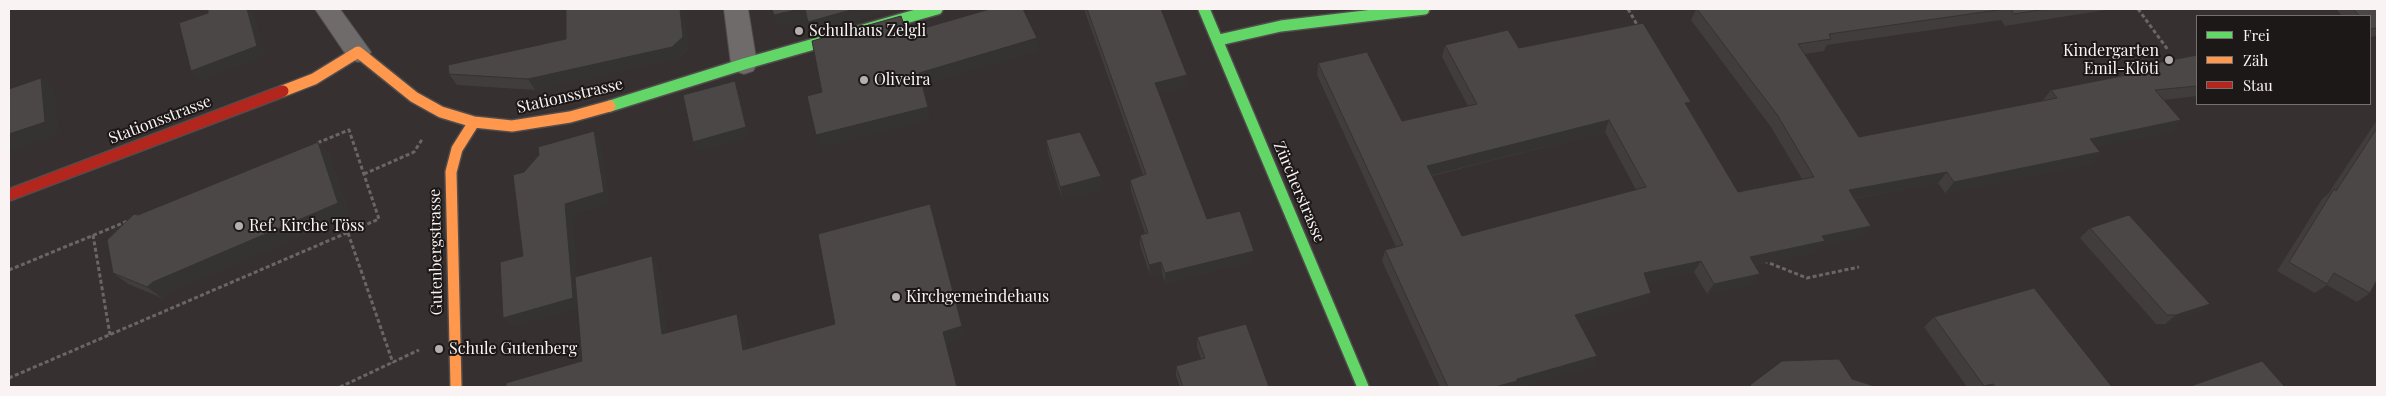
<!DOCTYPE html>
<meta charset="utf-8">
<style>
body{margin:0}
#map{position:relative;width:2386px;height:396px;overflow:hidden;background:#363030;font-family:"Playfair Display",serif}
canvas{display:block}
.frame{position:absolute;inset:0;border:10px solid #faf3f3;pointer-events:none}
.legend{position:absolute;left:2196px;top:15px;width:175px;height:90px;box-sizing:border-box;background:#1c1817;border:1px solid #75706f;margin:0;padding:6px 9px;list-style:none;font-size:15px;color:#faf3f3}
.legend li{display:flex;align-items:center;gap:10px;height:25px}
.legend b{width:25px;border:1px solid #75706f}
</style>
<div id="map">
<canvas width="2386" height="396"></canvas>
<div class="frame"></div>
<ul class="legend">
<li><b style="height:6px;background:#63d668"></b>Frei</li>
<li><b style="height:6px;background:#ff974d"></b>Zäh</li>
<li><b style="height:6px;background:#b3261e"></b>Stau</li>
</ul>
</div>
<script>
const c = document.querySelector('canvas').getContext('2d');
c.lineJoin = 'round';
function toPath(rows) {
  const path = new Path2D();
  for (const r of rows) {
    path.moveTo(r[0], r[1]);
    for (let i = 2; i < r.length; i += 2) path.lineTo(r[i], r[i + 1]);
  }
  return path;
}
function stroke(path, color, width, dash) {
  c.strokeStyle = color;
  c.lineWidth = width;
  c.lineCap = dash ? 'butt' : 'round';
  c.setLineDash(dash || []);
  c.stroke(path);
}
function fillPath(path, color) {
  c.fillStyle = color;
  c.fill(path, 'evenodd');
}
function label(font, color, halo, rows, align = 'center') {
  c.font = font + ' "Playfair Display",serif';
  c.lineWidth = 4;
  c.setLineDash([]);
  c.textBaseline = 'middle';
  c.strokeStyle = halo;
  c.fillStyle = color;
  for (const [text, x, y, turn = 0] of rows) {
    c.save();
    c.translate(x, y);
    c.rotate((+turn || 0) * Math.PI / 180);
    c.textAlign = isNaN(turn) ? turn : align;
    if (halo) c.strokeText(text, 0, 0);
    c.fillText(text, 0, 0);
    c.restore();
  }
}
const path = toPath([
 [1628,9,1639,28],
 [2138,9,2168,50],
 [364,174,414,152,423,138],
 [348,233,393,363],
 [93,235,110,335],
 [1764,261,1807,278,1859,267],
 [9,270,128,221],
 [9,378,379,219,349,130,317,143],
 [340,387,419,350]
]);
const street = toPath([
 [315,9,340,9,371,52,367,59,358,62,349,59,315,9],
 [724,9,748,9,757,64,753,71,744,74,735,71,731,64,724,9]
]);
const fast = toPath([
 [1204,9,1363,387],
 [1219,40,1281,26,1424,9],
 [610,106,744,64,937,9]
]);
const slow = toPath([
 [283,91,314,79,358,52,414,97,441,112,474,122,512,126,570,117,610,106],
 [456,387,451,172,457,149,474,122]
]);
const jam = toPath([
 [9,195,283,91]
]);
const wall = toPath([
 [566,9,683,9,688,48,678,58,535,90,457,85,449,74,566,39],
 [1084,9,1161,9,1187,86,1159,93,1207,219,1254,251,1254,261,1165,283,1162,272,1150,275,1140,245,1140,235,1145,233,1131,191,1130,180,1143,175],
 [1696,9,2112,9,2005,26,2001,20,1827,45,1824,51,1805,54,1859,137,2042,101,2051,90,2119,77,2126,69,2197,55,2197,96,2164,100,2181,120,2170,132,2096,147,2100,152,2089,164,1945,193,1938,183,1854,199,1871,226,1862,237,1823,245,1817,252,1755,265,1753,284,1707,294,1694,272,1647,282,1651,293,1645,303,1579,323,1597,356,1592,366,1518,387,1440,387,1382,261,1385,250,1396,247,1317,75,1318,63,1402,121,1468,106,1442,57,1445,45,1519,48,1691,102,1688,107,1738,192,1802,179,1771,127,1691,20],
 [1605,132,1636,190,1462,236,1432,176],
 [2336,9,2377,9,2377,36,2370,37,2370,16,2342,16],
 [2377,121,2377,280,2370,293,2357,302,2327,285,2315,293,2277,271,2322,199,2328,194,2375,123],
 [1046,140,1101,176,1102,189,1062,199,1048,153],
 [318,142,329,154,349,215,167,293,162,298,128,284,113,273,138,215],
 [2090,228,2210,304,2198,312,2165,324,2156,324,2080,238],
 [1934,317,2112,387,1967,387,1924,327],
 [1197,337,1269,387,1180,387,1176,376,1176,366,1201,359,1197,347]
]);
const shadedWall = toPath([
 [247,9,252,9,253,10,266,56,201,81,191,71],
 [680,9,683,9,688,48,678,58,535,90,528,79],
 [800,9,805,9,809,20,778,28,774,15],
 [854,9,898,9,812,34,808,22],
 [1037,38,1039,51,923,86,919,73],
 [1187,75,1187,86,1155,94,1155,83],
 [41,78,55,90,59,134,9,152,9,134],
 [735,81,739,91,750,137,698,152,693,142],
 [1691,102,1685,114,1685,103],
 [928,107,931,120,821,148,816,135],
 [1609,120,1605,132,1424,177,1427,166],
 [2181,120,2170,132,2079,151,2090,139],
 [594,131,601,143,611,204,573,215,581,308,512,328,503,318,565,204],
 [318,142,329,154,349,215,167,293,162,298,147,287],
 [2100,152,2089,164,1945,193,1954,182],
 [1947,172,1938,183,1841,201,1849,190],
 [1101,176,1102,189,1062,199,1060,187],
 [934,216,966,337,947,343,958,387,957,387,943,332],
 [1871,226,1862,237,1823,245,1817,252,1743,267,1750,257,1822,236],
 [1254,251,1254,261,1165,283,1165,273],
 [652,256,659,267,669,345,662,334],
 [1701,261,1694,272,1638,284,1644,273],
 [1161,262,1162,272,1150,275,1149,265],
 [1760,274,1753,284,1707,294,1714,284],
 [1651,293,1645,303,1570,326,1575,315],
 [2210,304,2198,312,2165,324,2176,315],
 [737,314,744,325,749,360,743,350],
 [1597,356,1592,366,1518,387,1495,387,1517,379],
 [1993,384,1989,387,1983,387,1984,386]
]);
const building = toPath([
 [208,9,247,9,257,46,191,71,179,23,208,13,208,9],
 [566,9,680,9,683,37,672,47,528,79,449,74,448,65,566,39,566,9],
 [772,9,800,9,774,15,772,9],
 [805,9,854,9,808,22,805,9],
 [990,9,1023,9,1037,38,919,73,928,107,816,135,807,96,822,92,812,41,901,16,907,33,990,9],
 [1087,9,1161,9,1187,75,1155,83,1207,219,1240,211,1254,251,1165,273,1161,262,1149,265,1140,235,1148,233,1130,180,1146,174,1087,9],
 [1697,9,2005,9,1829,34,1831,39,1798,44,1859,137,2057,98,2051,90,2127,75,2126,69,2197,55,2197,86,2155,90,2181,120,2090,139,2100,152,1954,182,1947,172,1849,190,1871,226,1822,236,1825,241,1750,257,1760,274,1714,284,1701,261,1644,273,1651,293,1575,315,1597,356,1517,379,1517,381,1495,387,1448,387,1385,250,1403,245,1318,63,1367,52,1402,121,1477,104,1445,45,1508,30,1519,48,1643,23,1691,102,1685,103,1738,192,1814,177,1778,116,1697,9],
 [1609,120,1646,187,1462,236,1427,166,1609,120],
 [2011,9,2046,9,2014,14,2011,9],
 [2353,9,2377,9,2377,28,2371,29,2370,28,2370,16,2360,16,2353,9],
 [41,78,45,122,9,134,9,89,41,78],
 [735,81,746,127,693,142,683,95,735,81],
 [2377,128,2377,280,2370,293,2334,273,2327,284,2289,262,2334,189,2336,191,2377,128],
 [594,131,604,192,565,204,573,298,503,318,500,262,523,256,513,175,524,172,539,155,538,147,594,131],
 [1080,132,1101,176,1060,187,1046,140,1080,132],
 [318,142,338,203,153,282,147,287,113,273,107,240,134,214,138,215,318,142],
 [930,204,962,326,943,332,957,387,506,387,506,383,582,361,575,277,652,256,662,334,737,314,743,350,835,324,818,234,930,204],
 [2129,215,2210,304,2176,315,2167,315,2090,228,2129,215],
 [2034,288,2112,387,1996,387,1993,384,1984,386,1934,317,2034,288],
 [1246,324,1269,387,1183,387,1176,366,1205,358,1197,337,1246,324],
 [1839,359,1852,379,1877,387,1752,387,1750,385,1782,361,1839,359],
 [2262,361,2285,387,2188,387,2262,361]
]);
const markers = [
 [799,31,5,"#b5afaf"],
 [2169,60,5,"#b5afaf"],
 [864,80,5,"#b5afaf"],
 [239,226,5,"#b5afaf"],
 [896,297,5,"#b5afaf"],
 [439,349,5,"#b5afaf"]
];
const poiNames = [
 ["Schulhaus Zelgli",809,31],
 ["Kindergarten",2159,51,"right"],
 ["Emil-Klöti",2159,69,"right"],
 ["Oliveira",874,80],
 ["Ref. Kirche Töss",249,226],
 ["Kirchgemeindehaus",906,297],
 ["Schule Gutenberg",449,349]
];
const streetNames = [
 ["Stationsstrasse",570,96,-13],
 ["Stationsstrasse",160,120,-21],
 ["Zürcherstrasse",1299,192,67],
 ["Gutenbergstrasse",436,252,-91]
];
stroke(street, '#524d4d', 2);
stroke(fast, '#524d4d', 14);
stroke(slow, '#524d4d', 14);
stroke(jam, '#524d4d', 14);
stroke(path, '#6b6666', 3, [4, 2.5]);
fillPath(street, '#6f6b6b');
stroke(fast, '#63d668', 11);
stroke(slow, '#ff974d', 11);
stroke(jam, '#b3261e', 11);
fillPath(wall, '#413d3d');
fillPath(shadedWall, '#353232');
fillPath(building, '#4c4747');
stroke(building, '#353232', 1);
for (const [x, y, r, color] of markers) {
  const dot = new Path2D();
  dot.arc(x, y, r, 0, 2 * Math.PI);
  c.fillStyle = color;
  c.fill(dot);
  stroke(dot, '#1c1817', 2);
}
label('16px', '#faf3f3', '#1c1817', poiNames, 'left');
label('16px', '#faf3f3', '#1c1817', streetNames);
</script>
